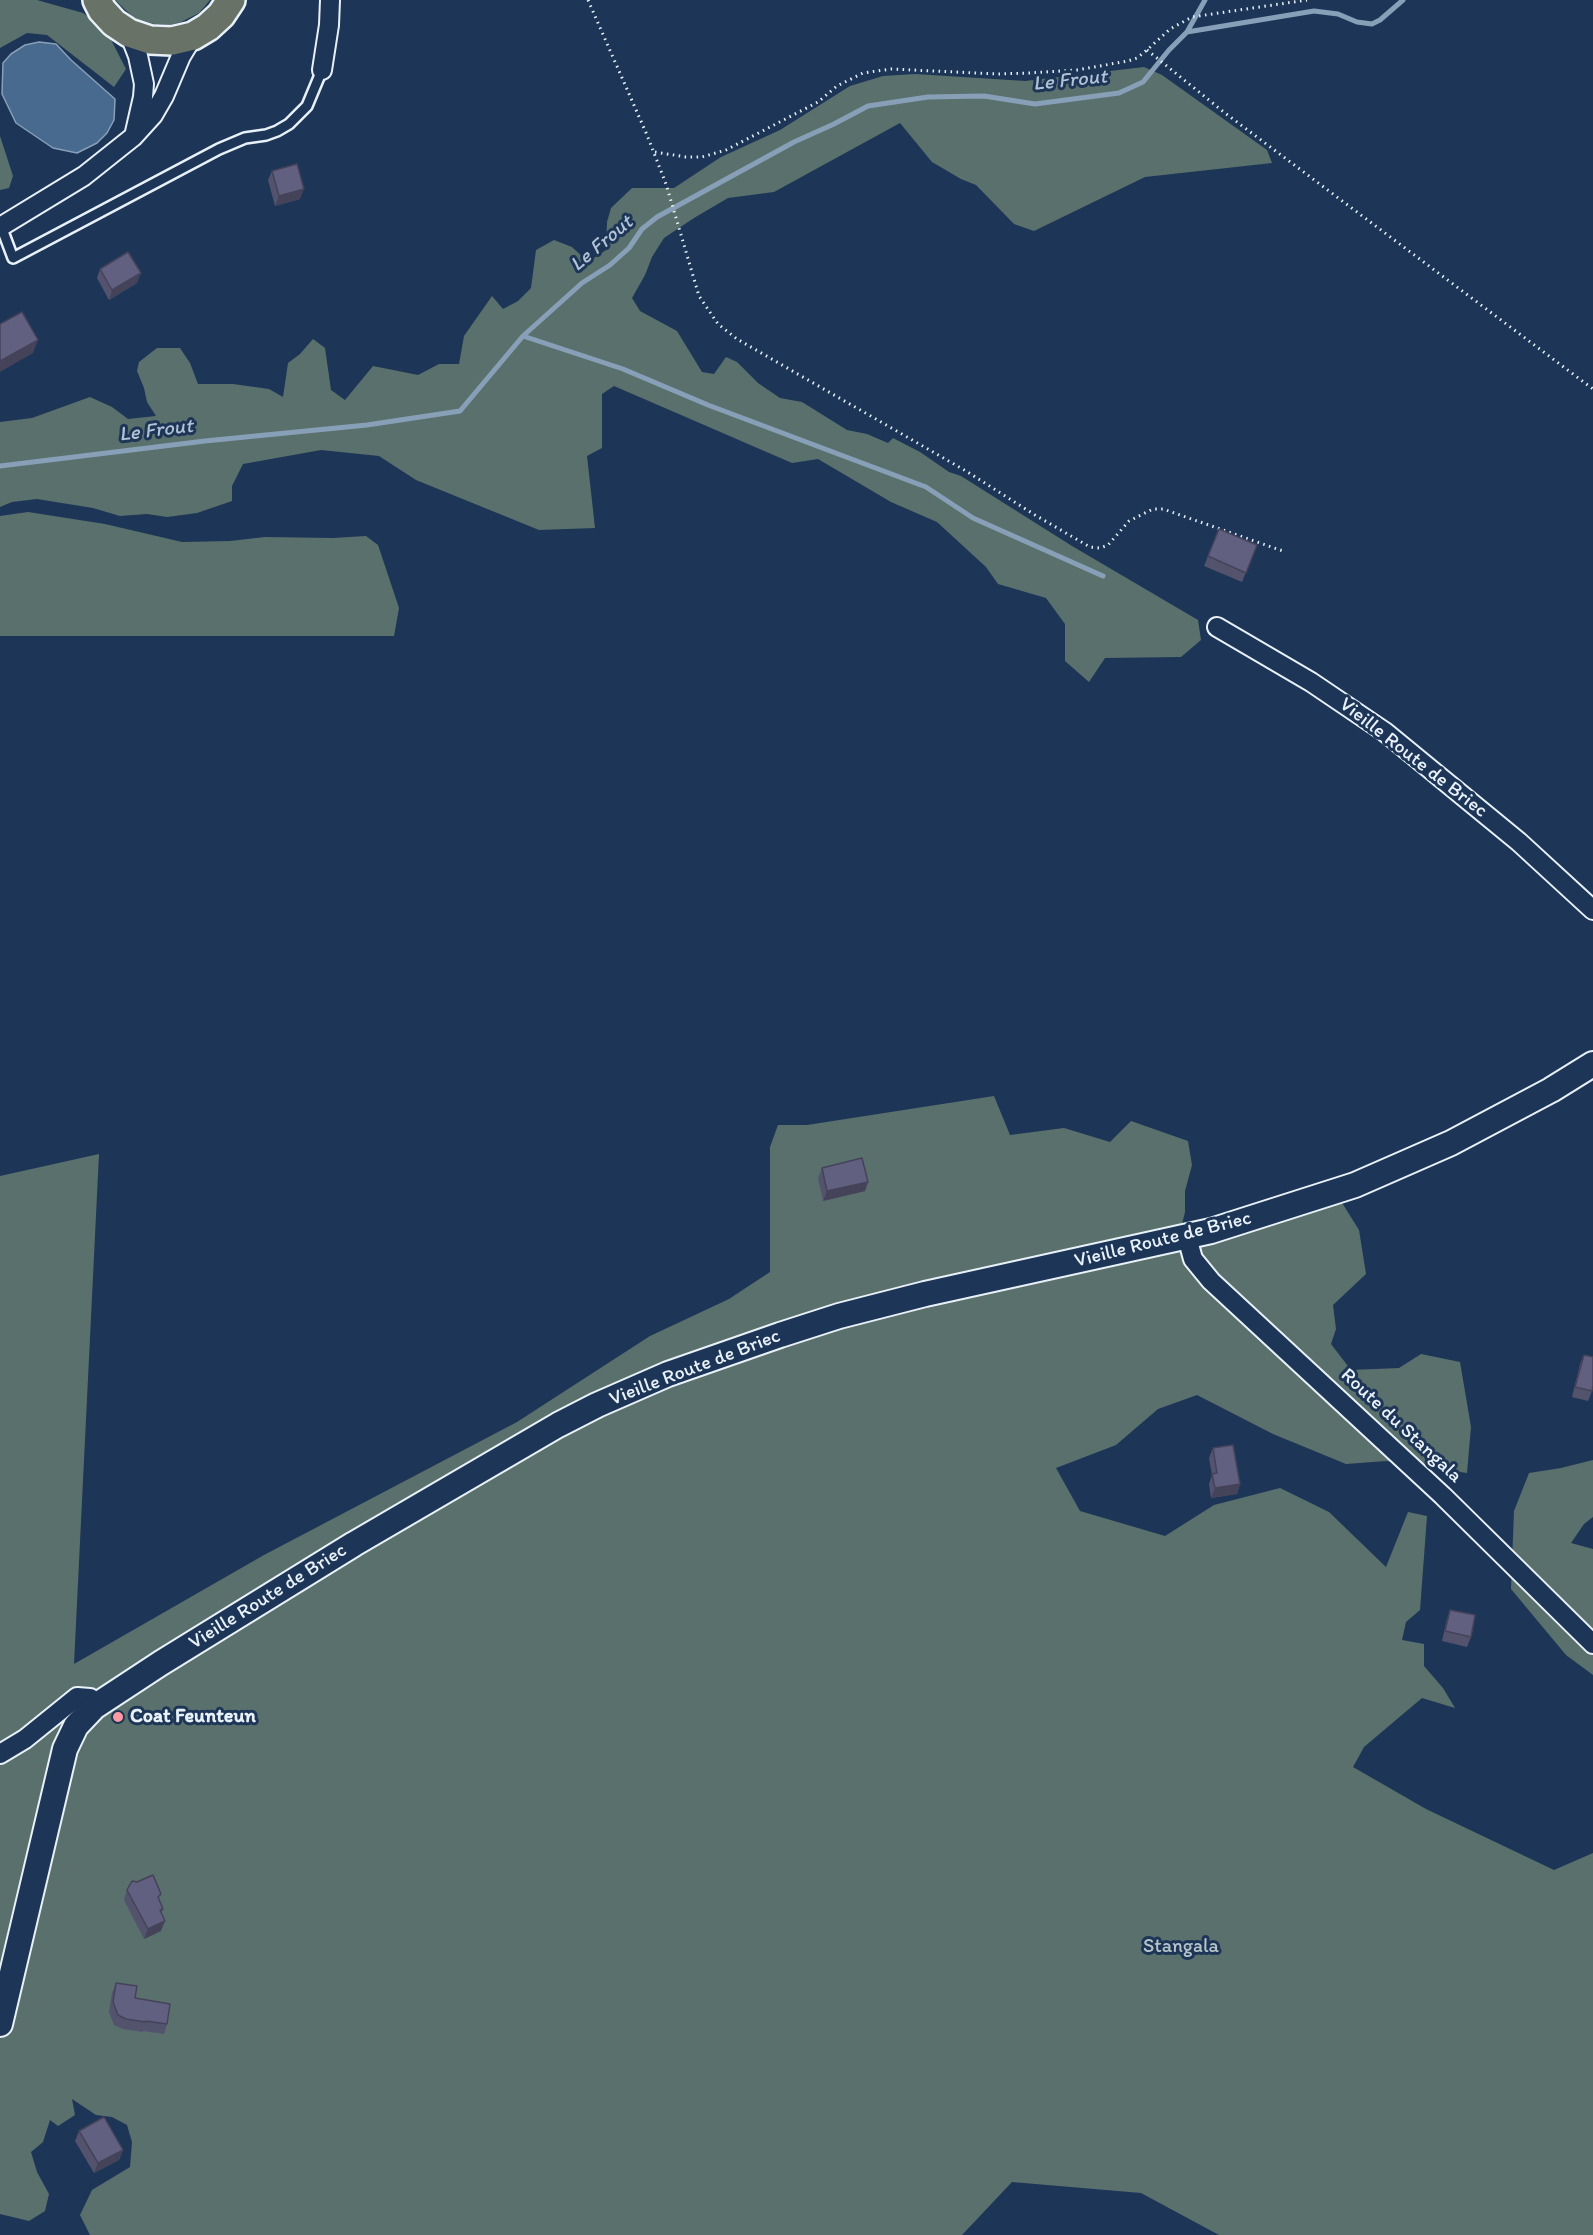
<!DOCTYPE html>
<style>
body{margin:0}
canvas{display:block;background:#1d3557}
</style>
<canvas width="1593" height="2235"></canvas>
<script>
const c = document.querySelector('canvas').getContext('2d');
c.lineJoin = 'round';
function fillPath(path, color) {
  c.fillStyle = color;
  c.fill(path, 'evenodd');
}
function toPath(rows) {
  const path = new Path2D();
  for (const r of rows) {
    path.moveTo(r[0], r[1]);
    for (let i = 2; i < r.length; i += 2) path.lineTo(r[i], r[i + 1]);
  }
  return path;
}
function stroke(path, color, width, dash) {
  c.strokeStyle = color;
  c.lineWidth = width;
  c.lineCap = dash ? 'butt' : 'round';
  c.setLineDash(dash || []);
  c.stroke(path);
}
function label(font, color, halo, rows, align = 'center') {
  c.font = font + ' Itim,sans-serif';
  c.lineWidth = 6;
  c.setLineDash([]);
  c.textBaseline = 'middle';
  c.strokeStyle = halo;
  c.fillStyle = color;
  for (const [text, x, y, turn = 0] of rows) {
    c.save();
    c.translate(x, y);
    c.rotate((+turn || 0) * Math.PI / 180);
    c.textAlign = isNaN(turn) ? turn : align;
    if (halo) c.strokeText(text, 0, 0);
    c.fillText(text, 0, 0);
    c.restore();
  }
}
const green = toPath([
 [0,0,37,0,83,13,106,30,126,69,114,87,47,35,27,33,0,48],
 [115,0,210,0,199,13,181,22,171,25,154,24,134,18],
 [1144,67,1162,75,1267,150,1272,163,1145,177,1034,231,1014,224,976,185,961,179,932,162,900,123,774,192,728,198,694,218,664,238,652,257,645,275,632,298,640,311,677,331,702,372,714,374,726,357,737,362,758,383,780,398,802,402,847,430,867,434,888,443,893,438,920,452,949,472,961,476,1072,546,1198,620,1201,640,1181,657,1105,658,1089,682,1065,661,1065,624,1046,598,998,584,986,567,937,522,891,502,818,459,792,463,614,386,602,394,602,448,587,456,595,528,539,530,416,480,379,456,321,450,243,464,232,486,232,501,197,513,167,517,147,514,120,516,93,508,37,499,12,502,0,507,0,422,32,418,90,397,112,407,128,419,156,416,147,402,144,388,137,371,139,362,157,348,180,348,190,363,198,384,233,384,269,389,283,397,288,363,300,354,313,339,325,348,331,390,345,400,373,366,418,375,439,364,459,364,464,336,492,296,503,309,518,301,531,288,536,250,554,240,572,247,588,262,606,250,607,222,611,208,632,188,674,188,721,157,780,130,850,86,883,76,915,74,1025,81],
 [0,136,13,176,9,188,0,190],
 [28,512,105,524,182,542,230,541,265,537,333,538,366,536,378,545,399,608,394,636,0,636,0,516],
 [994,1096,1010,1135,1064,1128,1110,1142,1131,1121,1188,1141,1192,1165,1185,1191,1185,1212,1176,1248,1339,1198,1359,1230,1366,1274,1333,1305,1336,1329,1331,1344,1351,1370,1399,1368,1421,1354,1460,1362,1471,1427,1467,1473,1386,1461,1346,1464,1273,1434,1197,1395,1158,1409,1116,1445,1056,1468,1080,1511,1165,1536,1214,1505,1280,1488,1329,1512,1386,1567,1408,1512,1427,1516,1420,1610,1406,1622,1402,1640,1424,1644,1424,1666,1443,1688,1455,1708,1422,1698,1364,1747,1353,1767,1426,1809,1554,1870,1593,1853,1593,2235,1219,2235,1141,2193,1012,2182,962,2235,90,2235,80,2215,92,2190,130,2167,132,2142,127,2125,112,2117,96,2115,72,2099,75,2115,58,2126,50,2120,43,2142,31,2152,37,2172,49,2194,45,2211,29,2221,0,2214,0,1176,99,1154,74,1664,264,1555,517,1422,650,1336,729,1299,770,1272,770,1147,778,1125,807,1125],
 [1593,1460,1593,1517,1584,1524,1571,1543,1593,1549,1593,1675,1566,1655,1511,1589,1514,1511,1529,1473,1561,1468]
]);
const water = toPath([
 [39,42,56,44,71,60,115,99,114,120,107,133,97,143,77,153,53,148,16,123,2,94,3,63,11,54,25,45,39,42]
]);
const stream = toPath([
 [1187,32,1314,11,1338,14,1357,22,1372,24,1380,20,1403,0],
 [523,336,623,369,708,405,926,487,973,518,1103,576],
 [0,466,205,441,367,425,460,411,523,336,582,283,610,265,629,248,642,229,657,217,794,142,834,124,868,106,928,97,984,96,1035,104,1119,93,1143,82,1169,50,1187,32,1205,0]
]);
const path = toPath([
 [588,0,647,135,666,184,699,296,718,324,737,339,966,471,1035,515,1090,547,1100,548,1108,545,1129,521,1153,509,1163,509,1283,551],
 [1147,50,1225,113,1593,389],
 [655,152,686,157,702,157,726,150,818,102,837,86,863,73,891,69,998,74,1030,73,1077,70,1128,61,1137,58,1147,50,1170,29,1192,17,1307,0]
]);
const lane = toPath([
 [1,226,13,258,219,149,245,138,266,135,277,131,289,124,307,106,322,70]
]);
const street = toPath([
 [129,33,138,56,144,84,143,97,135,132],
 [322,70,329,25,330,0],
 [0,227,84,176,133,137,153,115,164,96,181,56,193,36],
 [1217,627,1311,682,1385,732,1519,842,1593,910],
 [1187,1237,1193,1259,1211,1281,1443,1496,1593,1644],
 [0,1754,25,1739,77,1697,90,1698,94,1707]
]);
const secondary = toPath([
 [0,2024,65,1749,76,1726,94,1707,161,1663,354,1544,558,1425,597,1405,668,1374,780,1335,839,1316,925,1294,1211,1231,1355,1185,1451,1143,1551,1090,1593,1064]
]);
const primary = toPath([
 [97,0,102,10,114,23,129,33,150,40,172,41,193,36,208,27,221,15,231,0]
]);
const wall = toPath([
 [272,171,300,199,275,206,268,180],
 [100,269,137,283,109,300,97,278],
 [1257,545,1242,582,1204,566,1208,556],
 [822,1168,868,1182,865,1191,823,1201,818,1178],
 [1584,1355,1592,1391,1588,1401,1572,1397,1580,1364],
 [1213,1448,1240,1484,1237,1494,1211,1498,1209,1484,1212,1475,1209,1458],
 [1450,1610,1471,1637,1467,1647,1442,1641,1447,1619],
 [127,1890,159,1900,163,1909,162,1913,161,1931,144,1939,124,1900],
 [116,1983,167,2024,164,2034,143,2031,143,2032,123,2029,114,2025,109,2012,112,1993],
 [79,2131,123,2150,119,2160,94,2173,75,2141]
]);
const shadedWall = toPath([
 [304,189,300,199,275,206,279,196],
 [141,273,137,283,109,300,112,290],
 [38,340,33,353,0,372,0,361],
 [868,1182,865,1191,823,1201,827,1191],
 [1240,1484,1237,1494,1211,1498,1215,1488],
 [165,1921,161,1931,144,1939,148,1929],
 [123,2150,119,2160,94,2173,98,2163]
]);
const building = toPath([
 [297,164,304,189,279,196,272,171,297,164],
 [128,252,141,273,112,290,100,269,128,252],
 [22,312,38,340,0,361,0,324,22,312],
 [1219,529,1257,545,1246,573,1208,556,1219,529],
 [862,1158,868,1182,827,1191,822,1168,862,1158],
 [1584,1355,1593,1357,1593,1386,1592,1391,1575,1387,1584,1355],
 [1233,1445,1240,1484,1215,1488,1212,1474,1217,1473,1213,1448,1233,1445],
 [1450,1610,1475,1615,1471,1637,1445,1631,1450,1610],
 [153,1875,161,1894,158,1897,163,1909,160,1910,165,1921,148,1929,127,1890,132,1881,137,1882,153,1875],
 [116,1983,137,1986,135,1998,170,2004,167,2024,146,2021,146,2022,126,2019,118,2015,113,2002,116,1983],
 [104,2117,123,2150,98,2163,79,2131,104,2117]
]);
const markers = [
 [118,1717,6,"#ff9aa2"]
];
const streetNames = [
 ["Vieille Route de Briec",1413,758,38],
 ["Vieille Route de Briec",1163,1240,-14],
 ["Vieille Route de Briec",695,1368,-21],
 ["Route du Stangala",1401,1426,43],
 ["Vieille Route de Briec",268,1597,-32]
];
const poiNames = [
 ["Coat Feunteun",130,1717]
];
const parkNames = [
 ["Stangala",1181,1947]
];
const waterNames = [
 ["Le Frout",1070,81,-6],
 ["Le Frout",602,244,-40],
 ["Le Frout",156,431,-7]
];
fillPath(green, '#5a706c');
fillPath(water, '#476a8e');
stroke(water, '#87a0b8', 1.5);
stroke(stream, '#87a0b8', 5);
stroke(lane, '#e8f1f8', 14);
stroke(street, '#e8f1f8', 22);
stroke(secondary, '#e8f1f8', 28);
stroke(primary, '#e8f1f8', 32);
stroke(path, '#e8f1f8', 3, [1.5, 4.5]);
stroke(lane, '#1d3557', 9);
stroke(street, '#1d3557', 18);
stroke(secondary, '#1d3557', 24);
stroke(primary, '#697266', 27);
fillPath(wall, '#54536e');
fillPath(shadedWall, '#45435a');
fillPath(building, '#626080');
stroke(building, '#45435a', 1.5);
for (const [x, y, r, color] of markers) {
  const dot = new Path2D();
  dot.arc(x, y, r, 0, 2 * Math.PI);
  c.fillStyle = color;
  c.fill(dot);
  stroke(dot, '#1d3557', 2);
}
label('20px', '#e8f1f8', '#1d3557', streetNames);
label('bold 20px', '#e8f1f8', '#1d3557', poiNames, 'left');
label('20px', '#b6c4c7', '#1d3557', parkNames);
label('italic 21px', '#b0c2d3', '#1d3557', waterNames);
</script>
